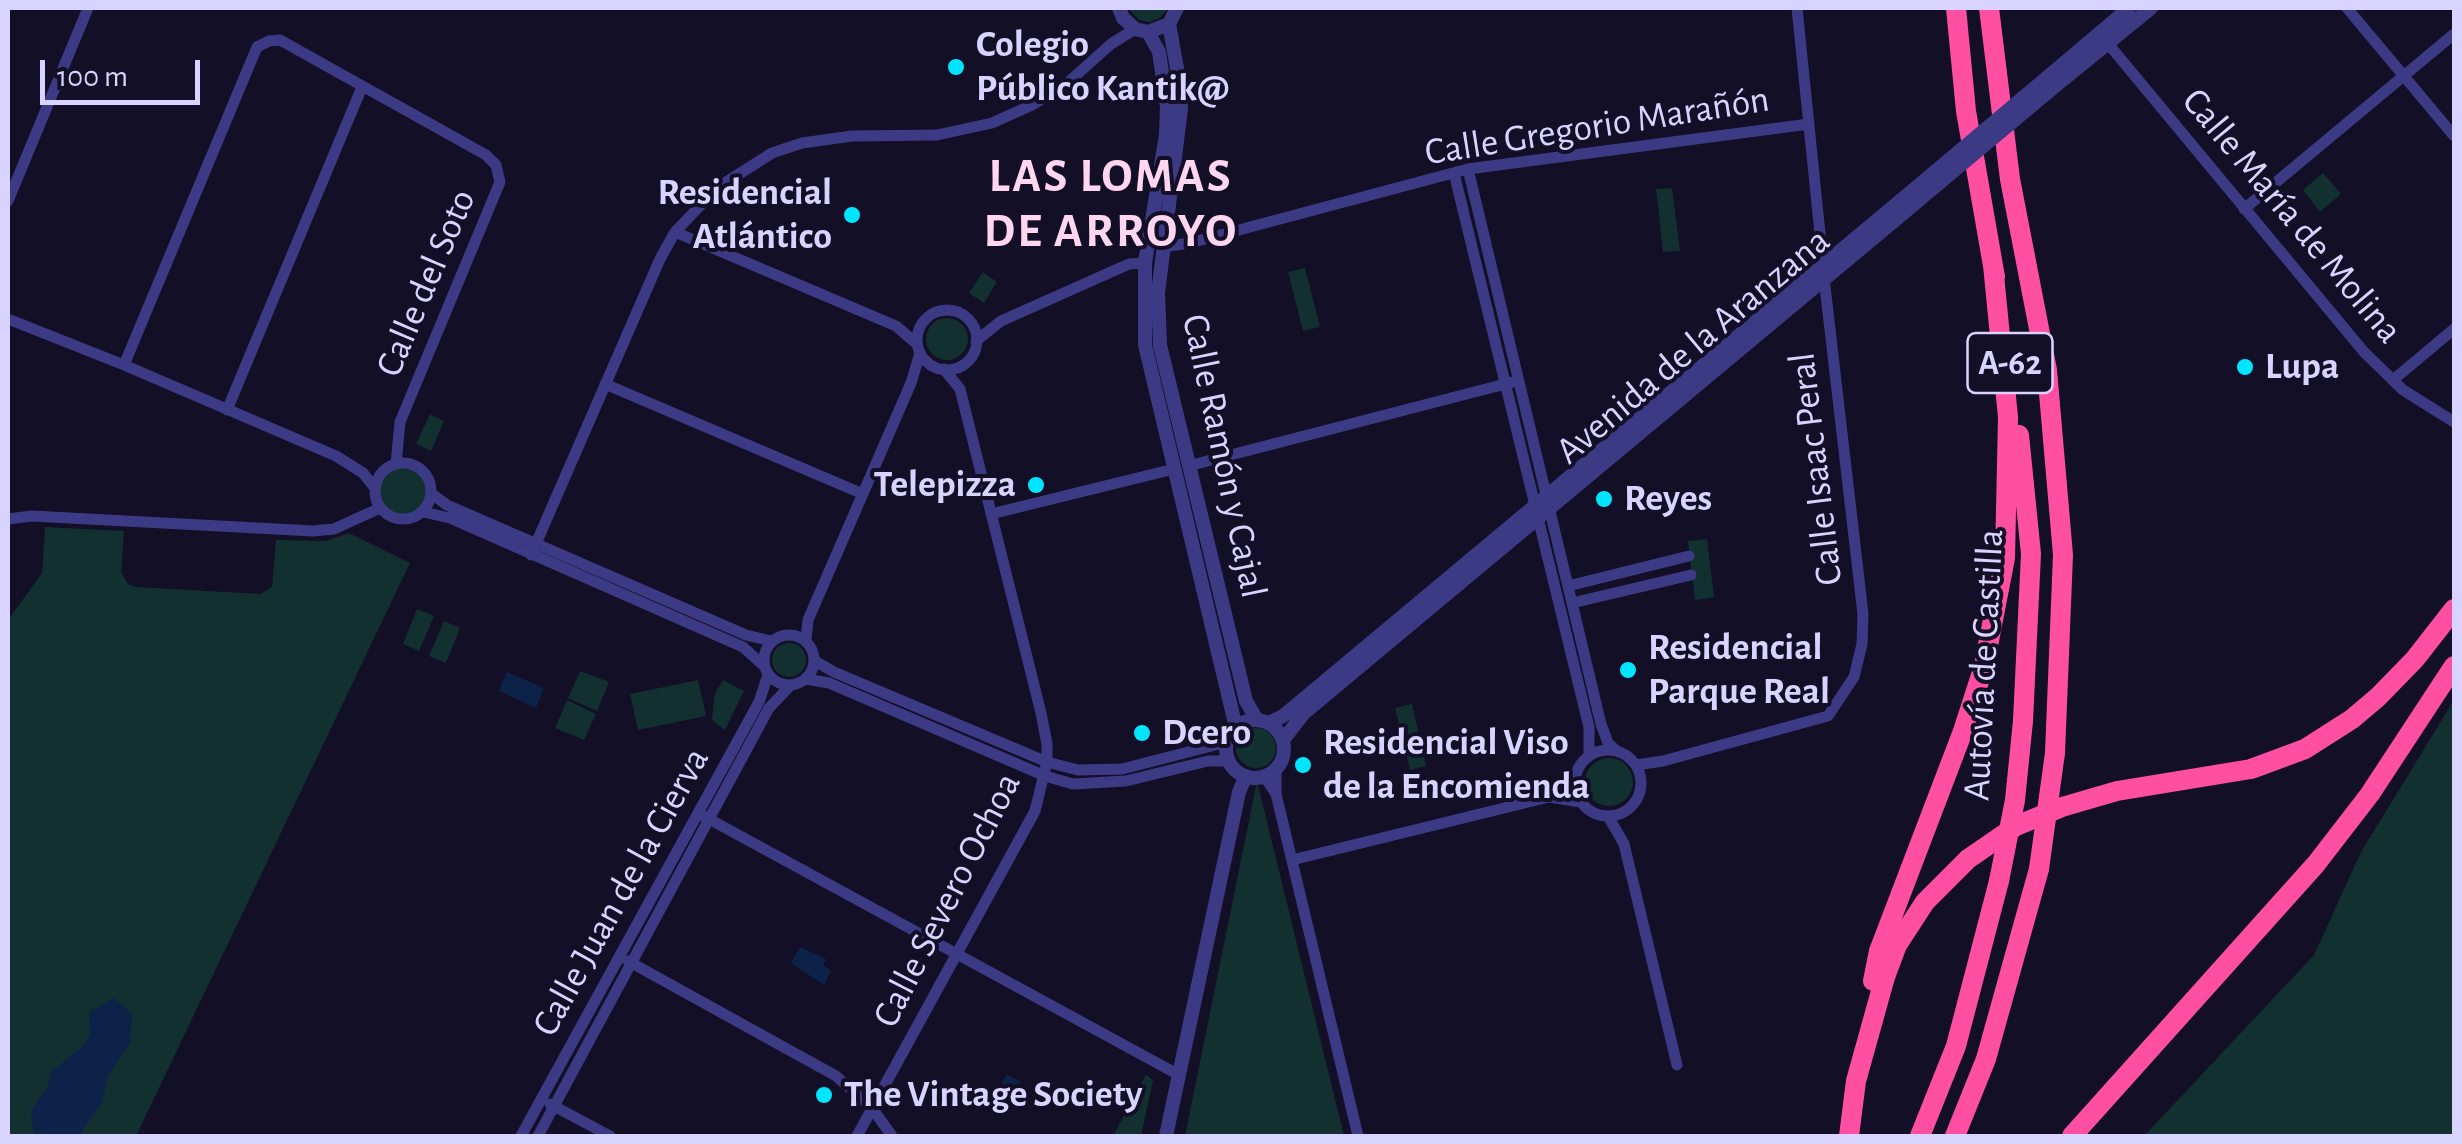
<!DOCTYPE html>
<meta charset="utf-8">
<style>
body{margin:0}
#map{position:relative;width:2462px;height:1144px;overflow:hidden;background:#130f26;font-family:"Alegreya Sans",sans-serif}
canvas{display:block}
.frame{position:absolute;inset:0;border:10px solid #d9d4ff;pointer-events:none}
.scale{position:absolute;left:40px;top:60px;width:160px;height:45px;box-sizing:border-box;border:5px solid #d9d4ff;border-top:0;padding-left:12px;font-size:30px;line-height:35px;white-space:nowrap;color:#d9d4ff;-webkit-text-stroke:8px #130f26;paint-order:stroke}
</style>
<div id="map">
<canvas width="2462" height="1144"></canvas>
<div class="frame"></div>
<div class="scale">100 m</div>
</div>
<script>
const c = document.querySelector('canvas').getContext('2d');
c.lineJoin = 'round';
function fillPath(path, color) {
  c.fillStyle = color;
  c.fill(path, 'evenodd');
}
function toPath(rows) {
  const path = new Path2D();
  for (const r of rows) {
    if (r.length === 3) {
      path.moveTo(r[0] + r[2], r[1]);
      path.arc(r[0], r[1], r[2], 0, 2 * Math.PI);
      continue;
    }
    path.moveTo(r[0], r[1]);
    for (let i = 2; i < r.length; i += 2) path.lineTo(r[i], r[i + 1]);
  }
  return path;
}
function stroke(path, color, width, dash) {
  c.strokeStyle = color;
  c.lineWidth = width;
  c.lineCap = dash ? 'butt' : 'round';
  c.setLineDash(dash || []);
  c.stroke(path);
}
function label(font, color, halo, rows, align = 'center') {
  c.font = font + ' "Alegreya Sans",sans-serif';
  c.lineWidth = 8;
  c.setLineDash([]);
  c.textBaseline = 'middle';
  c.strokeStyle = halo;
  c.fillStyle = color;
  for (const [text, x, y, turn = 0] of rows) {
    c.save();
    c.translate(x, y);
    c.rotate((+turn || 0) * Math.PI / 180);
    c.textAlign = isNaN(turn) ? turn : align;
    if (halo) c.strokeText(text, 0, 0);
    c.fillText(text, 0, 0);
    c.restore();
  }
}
const green = toPath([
 [1128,8,1168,8,1160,18,1150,22,1139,20],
 [2323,173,2341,194,2320,212,2303,190],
 [1672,188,1680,251,1663,252,1656,189],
 [1305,268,1320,327,1303,331,1288,272],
 [983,272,997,282,984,303,969,293],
 [947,339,21],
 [430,414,444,421,431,451,416,444],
 [403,492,24],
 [45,527,124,531,121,572,128,584,135,587,261,594,272,587,276,540,326,541,349,533,410,563,136,1136,8,1136,8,620,42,573],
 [1707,539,1714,597,1695,600,1688,541],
 [417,609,434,616,419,651,403,644],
 [444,621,460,628,446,663,429,656],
 [789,660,17],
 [580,671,609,682,597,711,568,698],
 [698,680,706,716,638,730,630,694],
 [723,680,744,691,725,730,712,720,715,693],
 [567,700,596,714,584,740,555,728],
 [2454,700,2454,1136,2144,1136,2314,955,2361,852],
 [1412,704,1426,766,1410,770,1395,708],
 [1256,748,20],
 [1609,782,24],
 [1257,781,1344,1136,1185,1136],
 [1146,1075,1153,1080,1141,1136,1113,1136]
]);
const water = toPath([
 [507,672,544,688,536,708,499,691],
 [800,947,826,959,823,965,831,971,824,985,791,963],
 [114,998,132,1014,130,1043,108,1076,102,1103,79,1136,34,1136,31,1111,47,1087,52,1071,84,1045,90,1033,89,1012],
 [1007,1074,1021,1082,1002,1116,988,1109]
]);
const minor = toPath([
 [1797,8,1823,263],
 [2347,8,2454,136],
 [2105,40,2364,352,2403,390,2454,422],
 [1468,169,1601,724,1608,743,1618,752],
 [1454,173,1589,727,1589,756],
 [8,201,88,8],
 [2244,209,2454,34],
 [675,232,896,326,917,344],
 [1162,247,1190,243,1468,169,1809,124],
 [947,340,30],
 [8,319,124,365,336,456,363,473,375,488],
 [976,341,1001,321,1129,264,1145,263],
 [124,365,257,47,269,41,280,40,486,155,496,165,500,182,400,422,396,464],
 [2393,380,2454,329],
 [605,384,863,494],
 [227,410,362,87],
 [403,491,28],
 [1188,466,1513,382],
 [432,494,447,505,746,635,771,641],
 [423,512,450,518,743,647,764,666],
 [991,514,1174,469],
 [8,519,32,516,313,531,334,529,380,508],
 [531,555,660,259,675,232,717,188,772,153,802,143,852,136,937,135,992,123,1032,105,1064,86,1111,44,1135,29],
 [1568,586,1689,556],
 [1572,603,1691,575],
 [789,660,25],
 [806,640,808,620,911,383,920,353],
 [815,661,834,672,1047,762,1078,770,1122,769,1227,742],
 [806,679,829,683,1045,776,1073,784,1126,781,1208,761,1230,761],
 [1608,783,33],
 [1636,765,1663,761,1828,716,1854,677,1862,644,1863,614,1824,278],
 [1276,769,1276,794,1358,1136],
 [1264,776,1276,794],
 [698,813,1179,1075],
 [1608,816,1624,844,1677,1065],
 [1292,860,1549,797,1581,802],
 [628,961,836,1076,872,1108,892,1136],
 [550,1104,610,1136],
 [521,1136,759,702,768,675],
 [538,1136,769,708,791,685],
 [857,1136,1035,811,1047,762,1047,744,1041,713,960,389,944,369]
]);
const tertiary = toPath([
 [1119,8,1123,18,1135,29,1148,32,1169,24,1177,8],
 [1169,24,1179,79,1181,109,1158,293,1160,345,1246,701,1257,720],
 [1148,32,1159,52,1167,107,1166,135,1145,263,1145,345,1236,728],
 [2057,69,2129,8],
 [2065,78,2151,8],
 [1255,749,29],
 [1269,723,1283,716,1913,190],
 [1283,740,1304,713,1919,200],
 [1166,1136,1239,792,1246,776]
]);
const motorway = toPath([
 [1956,8,1966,111,1995,277],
 [1989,8,2010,179,2047,370,2063,555,2055,753],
 [2019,435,2031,554,2023,721],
 [1873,981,1879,951,1963,731,1984,666,2005,558,2008,417,1993,265],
 [1849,1136,1856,1081,1885,977,1897,945,1925,902,1968,859,2016,826,2062,807,2117,791,2251,769,2305,749,2352,719,2378,697,2415,659,2454,609],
 [1920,1136,1956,1046,1999,881],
 [1955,1136,1986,1059,2039,869],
 [2072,1136,2316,864,2370,794,2454,666]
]);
const tertiaryBridge = toPath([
 [1913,190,2057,69],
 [1919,200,2065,78]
]);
const motorwayBridge = toPath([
 [2039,869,2055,753],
 [1999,881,2015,800,2023,721]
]);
const markers = [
 [956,67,10,"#00e5ff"],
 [852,215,10,"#00e5ff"],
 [2245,367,10,"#00e5ff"],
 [1036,485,10,"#00e5ff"],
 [1604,499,10,"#00e5ff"],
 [1628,670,10,"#00e5ff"],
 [1142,733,10,"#00e5ff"],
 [1303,765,10,"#00e5ff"],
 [824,1095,10,"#00e5ff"]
];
const shields = [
 [2010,363,85]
];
const shieldNames = [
 ["A-62",2010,363]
];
const poiNames = [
 ["Colegio",976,45],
 ["Público Kantik@",976,89],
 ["Residencial",832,193,"right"],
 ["Atlántico",832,237,"right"],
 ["Lupa",2265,367],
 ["Telepizza",1016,485,"right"],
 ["Reyes",1624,499],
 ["Residencial",1648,648],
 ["Parque Real",1648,692],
 ["Dcero",1162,733],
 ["Residencial Viso",1323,743],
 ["de la Encomienda",1323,787],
 ["The Vintage Society",844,1095]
];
const streetNames = [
 ["Calle Gregorio Marañón",1597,126,-9],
 ["Calle María de Molina",2292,216,50],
 ["Calle del Soto",426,283,-67],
 ["Avenida de la Aranzana",1693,346,-40],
 ["Calle Ramón y Cajal",1224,456,78],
 ["Calle Isaac Peral",1816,469,-97],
 ["Autovía de Castilla",1984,665,-87],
 ["Calle Juan de la Cierva",621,892,-61],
 ["Calle Severo Ochoa",947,900,-63]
];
const districtNames = [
 ["LAS LOMAS",1111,177],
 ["DE ARROYO",1111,232]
];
fillPath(green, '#12302f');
fillPath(water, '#0c2248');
stroke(minor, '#3d3a85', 11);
stroke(tertiary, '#3d3a85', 14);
stroke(motorway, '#ff4fa3', 20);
stroke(tertiaryBridge, '#3d3a85', 14);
stroke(motorwayBridge, '#ff4fa3', 20);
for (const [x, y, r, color] of markers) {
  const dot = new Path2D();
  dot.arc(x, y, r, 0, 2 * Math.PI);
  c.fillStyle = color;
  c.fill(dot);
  stroke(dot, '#130f26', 4);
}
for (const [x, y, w] of shields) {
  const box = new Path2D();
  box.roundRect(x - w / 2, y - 30, w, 60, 8);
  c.fillStyle = '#130f26';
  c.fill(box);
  stroke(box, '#d9d4ff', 2.5);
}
label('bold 35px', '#d9d4ff', null, shieldNames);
label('bold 38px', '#d9d4ff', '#130f26', poiNames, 'left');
label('38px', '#d9d4ff', '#130f26', streetNames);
c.letterSpacing = '2.5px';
label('bold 48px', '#ffd6f0', '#130f26', districtNames);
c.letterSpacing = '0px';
</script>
